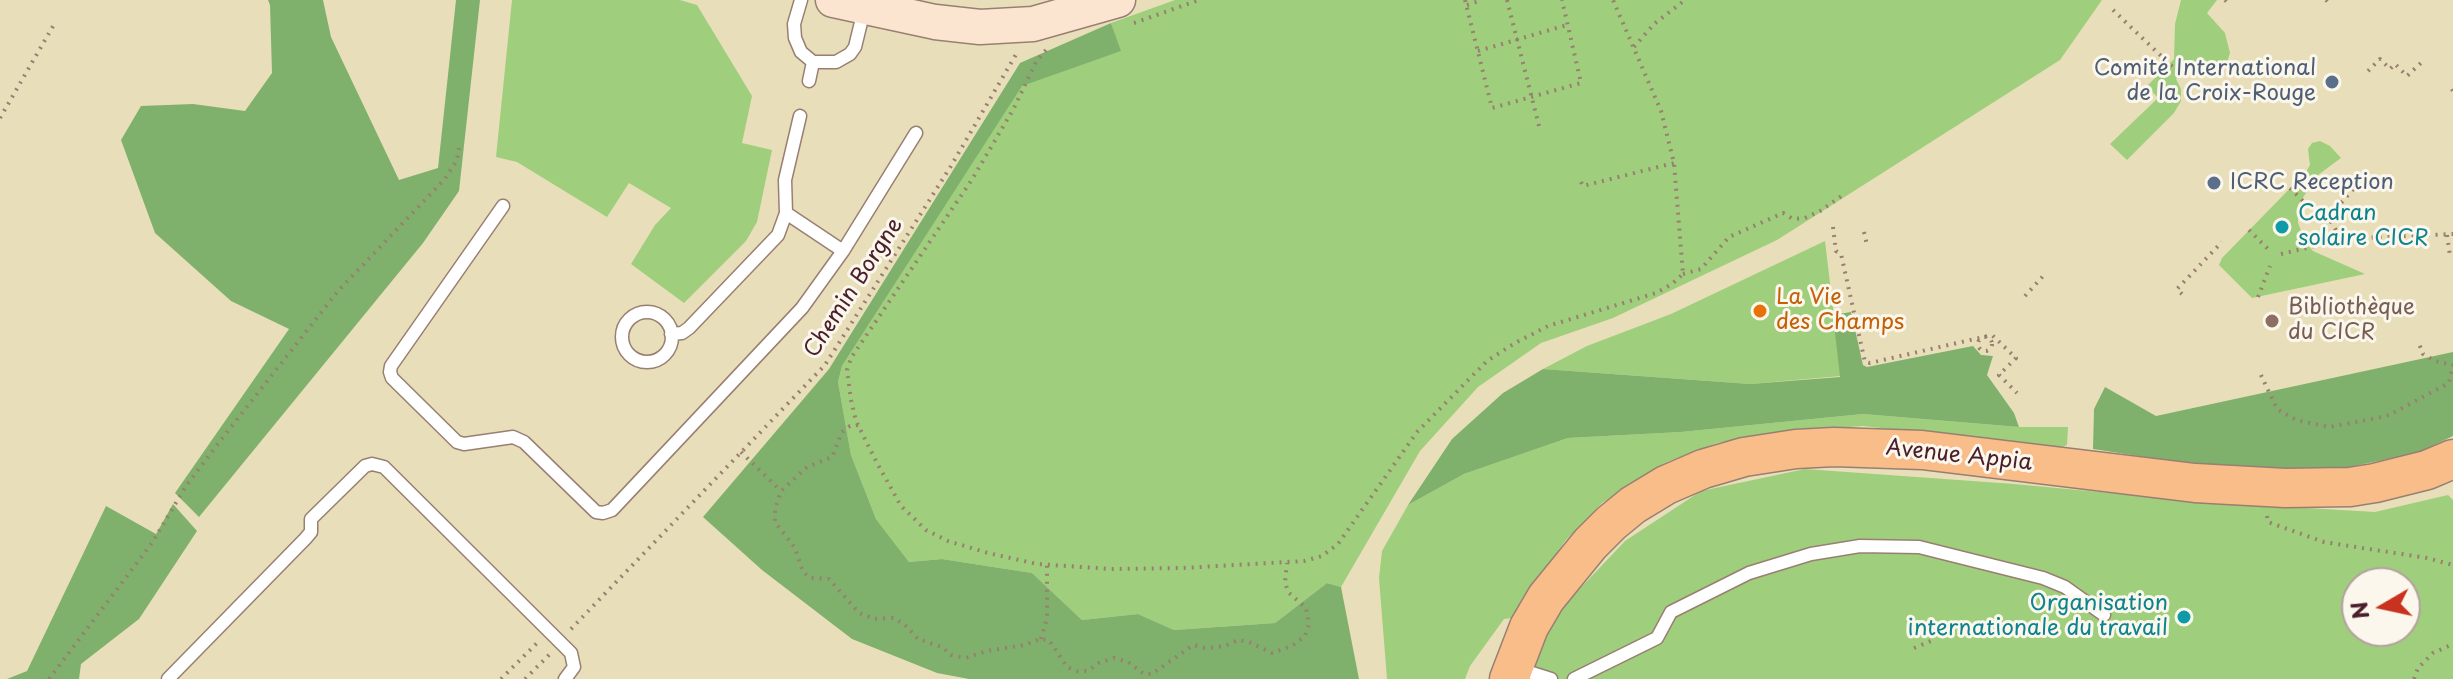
<!DOCTYPE html>
<meta charset="utf-8">
<style>
body{margin:0}
#map{position:relative;width:2453px;height:679px;overflow:hidden;background:#e8dfba;font-family:"Playpen Sans",sans-serif}
canvas{display:block}
.north{position:absolute;left:2341px;top:567px;width:80px;height:80px;box-sizing:border-box;background:#fbf7ec;border:2px solid #b4a19f;border-radius:50%;rotate:261deg;font-size:22px;font-weight:700;line-height:32px;text-align:center;color:#4a1f2b}
.north::after{content:'';display:block;margin:auto;width:28px;height:36px;background:#c8321e;clip-path:polygon(50% 0,100% 100%,50% 72%,0 100%)}
</style>
<div id="map">
<canvas width="2453" height="679"></canvas>
<div class="north">N</div>
</div>
<script>
const c = document.querySelector('canvas').getContext('2d');
c.lineJoin = 'round';
function fillPath(path, color) {
  c.fillStyle = color;
  c.fill(path, 'evenodd');
}
function toPath(rows) {
  const path = new Path2D();
  for (const r of rows) {
    if (r.length === 3) {
      path.moveTo(r[0] + r[2], r[1]);
      path.arc(r[0], r[1], r[2], 0, 2 * Math.PI);
      continue;
    }
    path.moveTo(r[0], r[1]);
    for (let i = 2; i < r.length; i += 2) path.lineTo(r[i], r[i + 1]);
  }
  return path;
}
function stroke(path, color, width, dash) {
  c.strokeStyle = color;
  c.lineWidth = width;
  c.lineCap = dash ? 'butt' : 'round';
  c.setLineDash(dash || []);
  c.stroke(path);
}
function label(font, color, halo, rows, align = 'center') {
  c.font = font + ' "Playpen Sans",sans-serif';
  c.lineWidth = 6;
  c.setLineDash([]);
  c.textBaseline = 'middle';
  c.strokeStyle = halo;
  c.fillStyle = color;
  for (const [text, x, y, turn = 0] of rows) {
    c.save();
    c.translate(x, y);
    c.rotate((+turn || 0) * Math.PI / 180);
    c.textAlign = isNaN(turn) ? turn : align;
    if (halo) c.strokeText(text, 0, 0);
    c.fillText(text, 0, 0);
    c.restore();
  }
}
const green = toPath([
 [512,0,680,0,697,5,752,96,742,143,772,150,757,222,746,241,684,303,631,264,655,225,671,208,629,183,607,217,517,162,496,157],
 [1175,0,2102,0,2060,60,1777,240,1613,318,1541,343,1478,387,1420,451,1341,587,1327,583,1275,623,1174,630,1138,614,1082,620,1032,573,942,559,909,562,876,519,851,455,838,382,842,366,1022,85,1120,51,1111,23],
 [2181,0,2217,0,2207,13,2225,33,2230,53,2226,65,2212,76,2198,77,2185,71,2176,79,2181,89,2181,101,2174,113,2127,160,2110,144,2158,98,2147,86,2174,59,2175,24],
 [2320,141,2330,146,2341,158,2318,175,2298,205,2298,223,2305,241,2313,251,2365,274,2252,298,2219,265,2222,258,2306,172,2310,165,2308,149,2312,143],
 [1825,241,1841,376,1750,384,1543,369,1587,346,1671,314],
 [1863,414,2019,427,2068,427,2067,445,2059,448,1863,426,1769,433,1717,443,1667,462,1602,503,1565,541,1512,618,1504,619,1470,666,1465,679,1387,679,1379,578,1382,551,1408,505,1464,474,1568,438,1681,432],
 [1805,469,2014,484,2207,502,2375,512,2448,495,2453,500,2453,679,1529,679,1553,617,1625,541,1701,491],
 [2357,583,2405,583,2405,631,2357,631]
]);
const forest = toPath([
 [268,0,323,0,331,37,399,180,438,168,456,0,480,0,459,191,423,243,199,517,175,493,289,329,231,301,155,233,121,140,141,106,193,104,245,111,272,73,270,5],
 [1111,23,1121,51,1022,86,842,366,838,382,851,455,876,519,909,562,942,559,1032,573,1082,620,1138,614,1174,630,1275,623,1327,583,1341,587,1359,679,969,679,937,673,852,639,762,570,703,517,829,369,1020,63],
 [1851,312,1863,365,1867,367,1973,346,1981,355,1993,356,1987,375,2014,413,2019,427,1863,414,1681,432,1568,438,1464,474,1408,505,1452,439,1503,393,1543,369,1750,384,1840,377,1833,315],
 [2453,352,2453,436,2417,453,2349,467,2272,471,2197,465,2093,449,2094,409,2105,387,2156,416],
 [173,504,197,531,139,619,81,664,79,679,7,679,27,671,106,506,156,534]
]);
const path = toPath([
 [1465,0,1492,108,1581,83,1562,0],
 [1507,0,1540,130],
 [2225,0,2227,2],
 [2326,0,2328,2],
 [1467,5,1482,0],
 [2113,10,2181,75],
 [1134,23,1199,0],
 [1634,47,1654,24,1685,0],
 [1046,50,1036,62,1014,108,973,178,851,358,847,370,851,400,856,421,877,463,901,506,926,530,948,541,988,553,1037,564,1111,569,1183,568,1304,561,1322,556,1338,544,1417,432,1487,361,1515,343,1548,326,1656,293,1672,284,1683,274,1674,163,1661,111,1613,0],
 [1478,51,1567,25],
 [2368,71,2380,59,2390,69,2395,64,2407,76,2424,60],
 [2452,89,2453,91],
 [0,118,56,21],
 [2369,171,2334,211,2331,222,2337,232,2344,236,2363,238,2453,234],
 [1581,182,1583,186,1674,163],
 [2290,188,2307,205],
 [1833,227,1836,251,1841,254,1865,362,1870,363,1992,335,2016,358,1999,375,2017,393],
 [2249,230,2268,249],
 [1864,232,1867,245],
 [2447,235,2450,256],
 [2281,254,2323,244],
 [1683,274,1701,269,1729,237,1783,213,1793,219,1805,218,1820,211,1843,195],
 [2182,294,2177,289,2222,242],
 [2025,296,2044,275],
 [2258,297,2270,266],
 [1985,344,7],
 [2261,375,2277,409,2296,420,2329,427,2377,418,2389,415,2449,383,2453,365,2435,361,2423,354,2418,341],
 [858,425,850,426,842,432,832,457,807,467,781,491,775,509,775,522,795,548,803,572,811,578,829,579,859,613,874,619,893,618,904,624,918,639,942,647,951,655,966,658,986,651,1025,645,1040,639,1049,640,1067,667,1077,671,1087,671,1099,663,1114,658,1128,662,1144,674,1152,674,1193,645,1205,648,1225,646,1238,640,1249,642,1272,653,1292,646,1305,636,1309,624,1306,608,1288,592,1285,582,1287,563],
 [741,452,781,491],
 [2267,516,2268,522,2324,542,2427,558,2453,565],
 [571,629,825,365,951,166,1018,51],
 [1041,639,1047,618,1047,564],
 [1914,648,1936,639],
 [49,679,152,543,186,486,217,445,338,291,444,180,457,160,459,148],
 [501,679,539,641],
 [525,679,550,654],
 [2414,679,2418,668,2433,653,2453,644]
]);
const lane = toPath([
 [801,0,794,24,795,38,801,52,813,62,836,62,850,54,855,47,864,10],
 [809,81,813,62],
 [503,206,391,366,390,372,392,378,457,442,464,444,513,437,524,442,596,512,603,513,612,510,802,308,843,251,916,133],
 [786,213,843,251],
 [647,337,25],
 [671,334,682,333,689,328,778,235,786,213,785,180,800,116],
 [1516,668,1551,679],
 [168,679,305,539,311,532,311,519,365,466,372,464,384,467,571,653,574,667,565,679],
 [1574,679,1657,638,1671,612,1749,573,1811,554,1860,546,1919,547,2043,578,2065,587,2104,615]
]);
const secondary = toPath([
 [833,0,935,22,980,27,1033,24,1118,0]
]);
const primary = toPath([
 [1509,679,1529,627,1546,598,1590,544,1611,523,1633,505,1666,485,1703,469,1744,457,1796,449,1834,447,1922,450,2195,483,2285,488,2350,487,2375,483,2427,470,2453,459]
]);
const markers = [
 [2332,82,8,"#5c6f8a"],
 [2214,183,8,"#5c6f8a"],
 [2282,227,8,"#0f9aa8"],
 [1760,311,8,"#e8710a"],
 [2272,321,8,"#8d6e63"],
 [2184,617,8,"#0f9aa8"]
];
const serviceNames = [
 ["Comité International",2316,69],
 ["de la Croix-Rouge",2316,94],
 ["ICRC Reception",2230,183,"left"]
];
const cultureNames = [
 ["Cadran",2298,214],
 ["solaire CICR",2298,239],
 ["Organisation",2168,604,"right"],
 ["internationale du travail",2168,629,"right"]
];
const streetNames = [
 ["Chemin Borgne",854,288,-57],
 ["Avenue Appia",1959,456,6]
];
const foodNames = [
 ["La Vie",1776,298],
 ["des Champs",1776,323]
];
const educationNames = [
 ["Bibliothèque",2288,308],
 ["du CICR",2288,333]
];
fillPath(green, '#9fce7c');
fillPath(forest, '#7fb16c');
stroke(lane, '#997f72', 15);
stroke(secondary, '#997f72', 37);
stroke(primary, '#997f72', 41);
stroke(path, '#997f72', 4, [2, 6]);
stroke(lane, '#fff', 12);
stroke(secondary, '#fce5d0', 34);
stroke(primary, '#f8bd89', 38);
for (const [x, y, r, color] of markers) {
  const dot = new Path2D();
  dot.arc(x, y, r, 0, 2 * Math.PI);
  c.fillStyle = color;
  c.fill(dot);
  stroke(dot, '#fbf7ec', 3);
}
label('22px', '#4e5e75', '#fbf7ec', serviceNames, 'right');
label('22px', '#0d838f', '#fbf7ec', cultureNames, 'left');
label('22px', '#4a1f2b', '#fbf7ec', streetNames);
label('22px', '#c56008', '#fbf7ec', foodNames, 'left');
label('22px', '#785e54', '#fbf7ec', educationNames, 'left');
</script>
